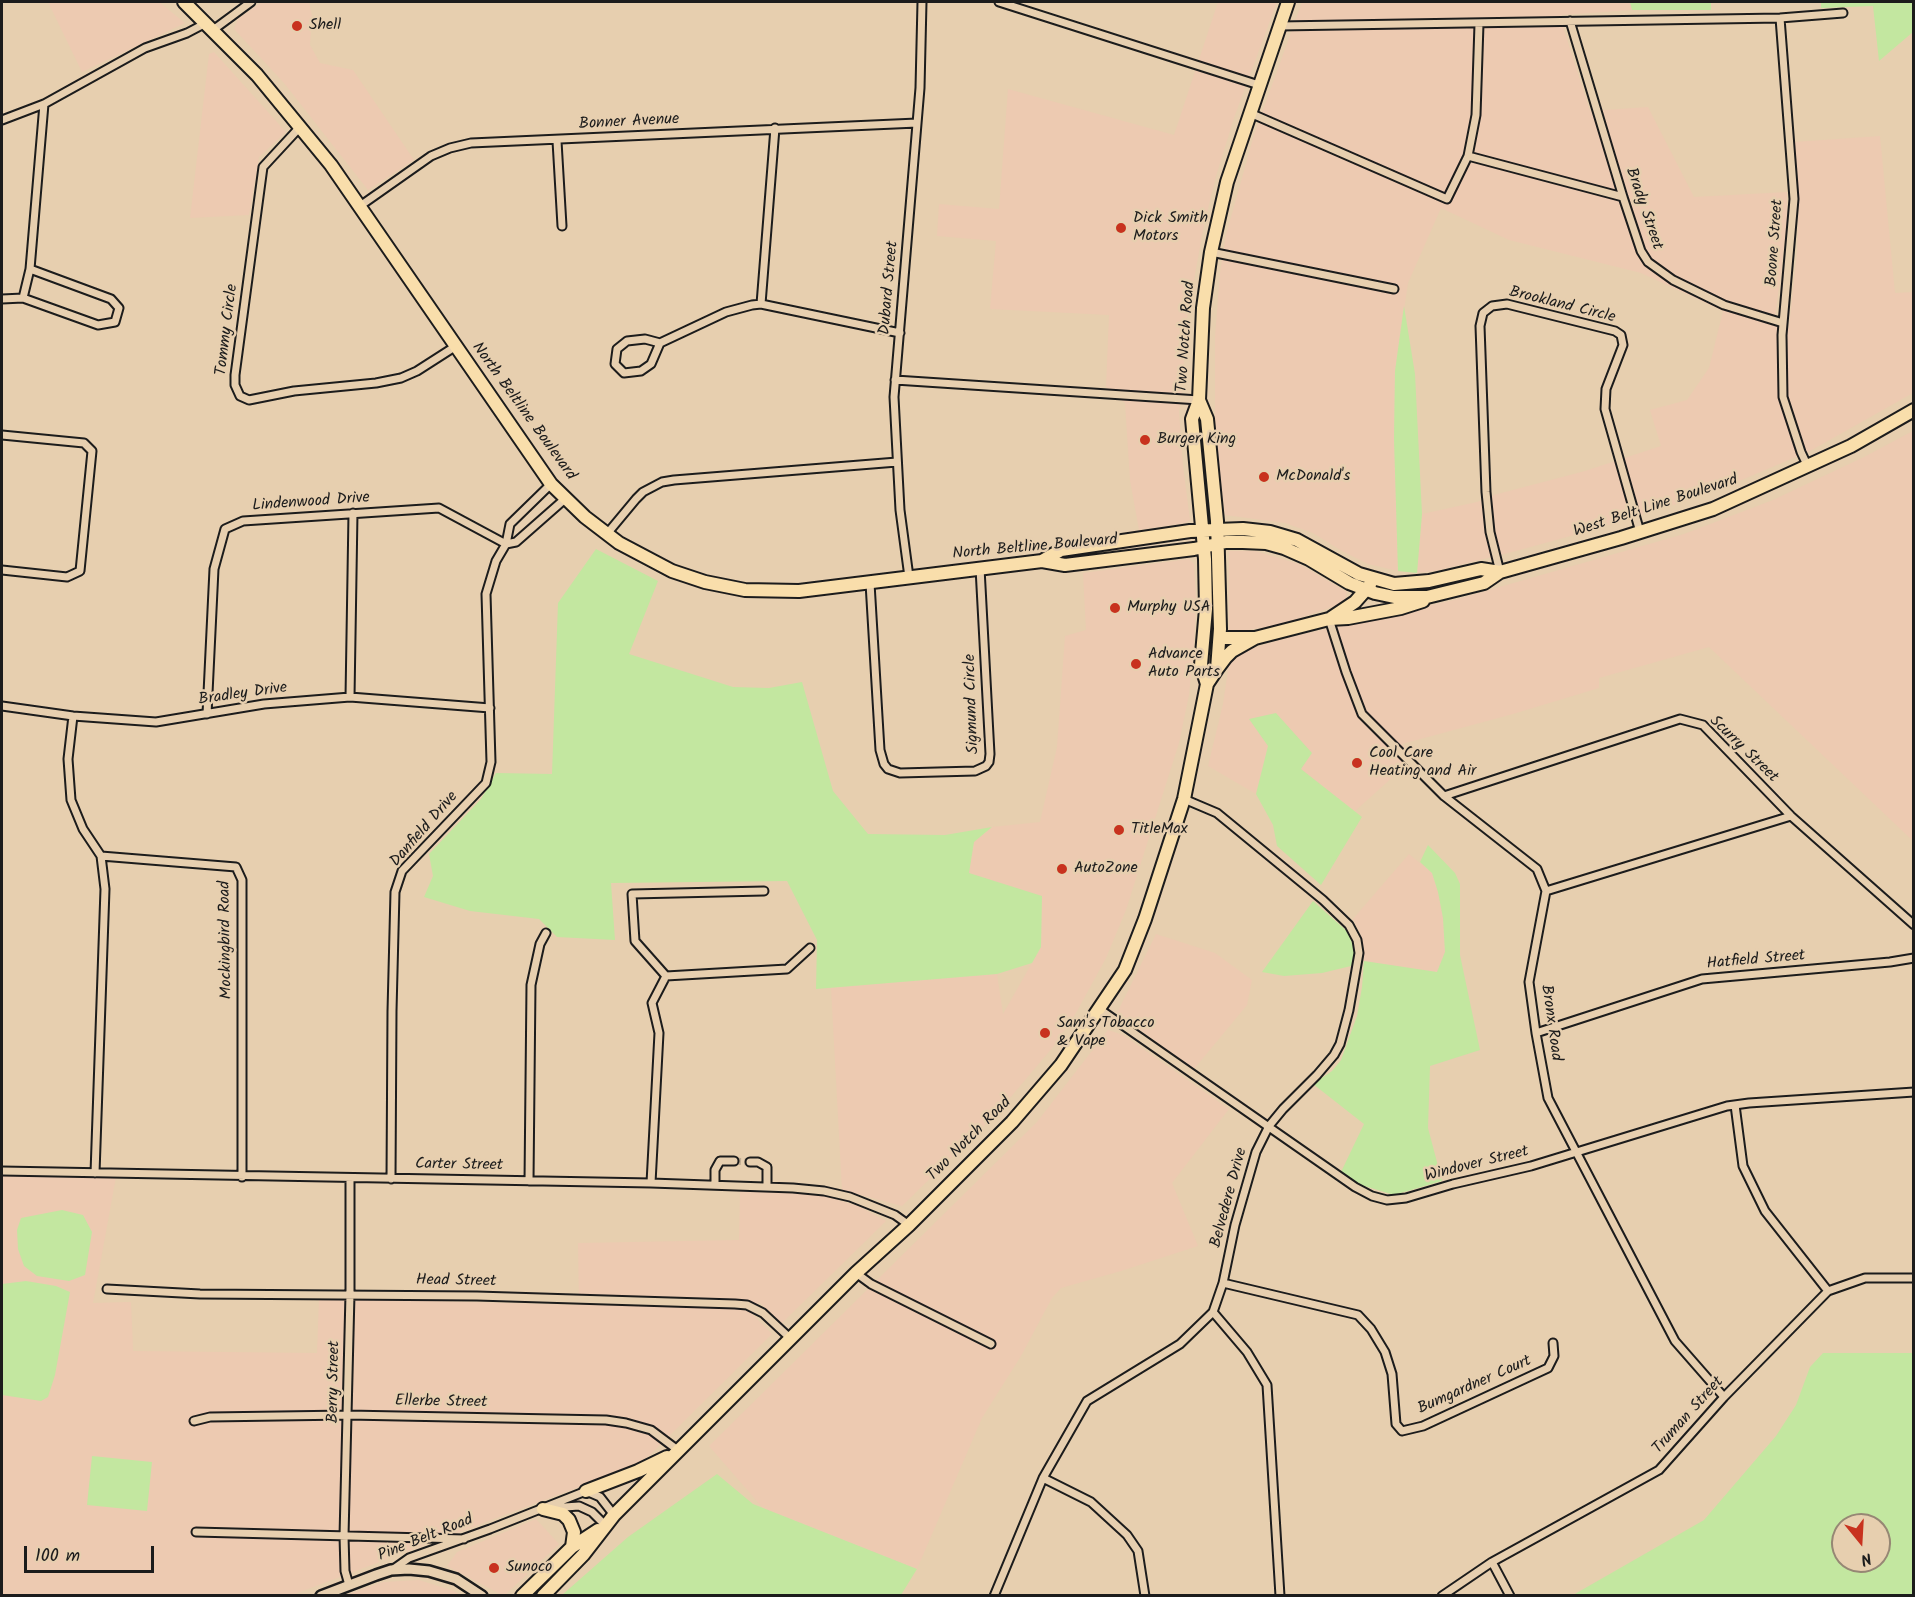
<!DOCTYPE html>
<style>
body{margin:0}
#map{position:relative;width:1915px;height:1597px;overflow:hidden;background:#e7cfaf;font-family:Kalam,sans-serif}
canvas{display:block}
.frame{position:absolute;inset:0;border:3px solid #1c1c1c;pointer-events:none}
.north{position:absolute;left:1831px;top:1513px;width:60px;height:60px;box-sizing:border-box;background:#e7cfaf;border:2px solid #968774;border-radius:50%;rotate:162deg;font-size:16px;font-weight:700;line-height:24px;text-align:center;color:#1c1c1c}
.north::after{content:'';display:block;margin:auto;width:21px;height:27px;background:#c8321e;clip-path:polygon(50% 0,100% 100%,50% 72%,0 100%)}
.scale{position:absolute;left:24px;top:1546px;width:130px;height:27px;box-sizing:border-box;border:3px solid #1c1c1c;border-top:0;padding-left:8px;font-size:18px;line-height:21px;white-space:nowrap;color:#1c1c1c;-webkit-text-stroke:4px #e7cfaf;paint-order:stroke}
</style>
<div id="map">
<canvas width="1915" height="1597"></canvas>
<div class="frame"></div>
<div class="north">N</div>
<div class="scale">100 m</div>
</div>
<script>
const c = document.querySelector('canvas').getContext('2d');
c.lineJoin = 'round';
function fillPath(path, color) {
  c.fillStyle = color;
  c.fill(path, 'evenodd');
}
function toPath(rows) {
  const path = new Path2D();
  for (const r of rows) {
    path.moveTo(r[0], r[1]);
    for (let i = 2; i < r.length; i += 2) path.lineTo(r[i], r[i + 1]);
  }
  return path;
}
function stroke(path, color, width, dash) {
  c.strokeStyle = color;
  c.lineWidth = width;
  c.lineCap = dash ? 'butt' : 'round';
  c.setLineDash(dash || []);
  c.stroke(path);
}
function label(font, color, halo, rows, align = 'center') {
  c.font = font + ' Kalam,sans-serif';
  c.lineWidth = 5;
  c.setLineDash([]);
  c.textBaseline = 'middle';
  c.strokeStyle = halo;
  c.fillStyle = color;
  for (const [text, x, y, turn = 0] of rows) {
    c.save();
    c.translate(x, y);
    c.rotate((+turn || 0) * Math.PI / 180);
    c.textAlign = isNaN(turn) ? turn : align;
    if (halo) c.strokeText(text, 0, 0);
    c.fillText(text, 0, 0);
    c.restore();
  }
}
const built = toPath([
 [48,2,159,2,185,23,82,72],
 [262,2,309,2,312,16,310,45,320,63,353,70,414,160,368,190,284,83,234,29,238,19],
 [1218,2,1277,2,1235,115,1216,176,1204,225,1185,329,1183,383,1179,412,1183,466,1190,520,1185,523,1139,530,1130,480,1125,403,1106,387,1109,315,990,309,996,241,937,236,939,204,999,209,1008,89,1174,135],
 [1302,2,1630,2,1632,10,1561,15,1564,30,1590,111,1648,107,1694,197,1787,192,1787,223,1774,326,1789,328,1797,252,1799,203,1794,142,1880,136,1895,293,1913,292,1913,393,1810,451,1706,495,1585,532,1516,551,1435,571,1417,573,1422,514,1477,502,1494,495,1585,471,1661,446,1650,410,1687,400,1709,368,1723,311,1641,273,1509,240,1441,208,1408,283,1395,371,1394,439,1398,571,1368,564,1342,551,1313,533,1285,523,1225,515,1215,432,1215,337,1220,273,1226,235,1254,135],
 [214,52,286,132,259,157,249,215,190,218,209,54],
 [1913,431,1913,841,1709,647,1599,678,1599,688,1513,714,1402,744,1417,759,1404,767,1355,811,1268,746,1256,794,1208,766,1223,704,1229,663,1231,658,1237,653,1286,638,1458,599,1684,534,1773,500,1864,457],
 [1229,551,1255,551,1299,564,1347,592,1344,603,1279,625,1229,633],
 [1189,559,1194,564,1196,600,1194,644,1189,695,1179,743,1126,910,1106,958,1076,1013,1053,1047,998,1112,902,1206,842,1190,831,988,997,974,1003,1014,1041,947,1042,897,968,873,974,841,992,827,1040,822,1057,747,1065,636,1086,630,1083,573],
 [1409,854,1432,873,1438,892,1443,918,1445,952,1437,972,1364,961,1364,949,1360,933,1353,919],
 [1156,934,1215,953,1252,980,1247,1005,1194,1069,1117,1013],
 [1108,1030,1123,1035,1229,1109,1172,1183,1198,1246,1121,1271,1061,1288,1052,1298,1021,1356,982,1418,917,1569,763,1508,709,1446,1037,1122],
 [2,1175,116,1177,93,1303,131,1302,133,1351,317,1353,319,1298,579,1305,578,1243,739,1240,740,1191,780,1191,821,1195,858,1206,886,1221,782,1323,759,1302,752,1314,772,1334,650,1455,636,1464,608,1476,292,1595,2,1596],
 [536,1519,559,1544,505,1595,502,1595,447,1566,457,1552],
 [419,1580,454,1591,460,1595,346,1595,383,1582]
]);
const green = toPath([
 [1630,2,1711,2,1711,10,1632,10],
 [1821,2,1913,2,1913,32,1879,61,1873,6,1821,8],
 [1404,306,1415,374,1422,514,1417,573,1398,571,1394,439,1395,371],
 [596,549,658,581,629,654,733,687,769,688,802,682,833,791,868,834,945,835,992,827,974,842,969,873,1042,896,1041,947,1032,963,997,974,816,989,817,940,787,881,611,883,615,940,557,937,539,919,470,911,424,897,433,876,429,854,481,799,496,773,552,774,558,603],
 [1276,713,1312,753,1301,769,1362,817,1321,885,1277,846,1273,825,1256,794,1268,746,1249,719],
 [1428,845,1455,873,1460,884,1460,955,1480,1050,1430,1066,1428,1128,1442,1181,1394,1195,1361,1185,1341,1172,1364,1124,1313,1084,1332,1071,1341,1060,1357,1016,1362,987,1364,961,1437,972,1445,952,1443,918,1438,892,1432,873,1420,862],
 [1313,901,1349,933,1356,957,1351,966,1322,973,1284,976,1262,972],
 [62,1210,83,1215,92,1232,85,1275,69,1281,37,1276,24,1266,18,1249,17,1230,21,1218],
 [26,1281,56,1286,70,1292,55,1375,48,1397,41,1401,2,1395,2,1284],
 [1823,1353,1913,1353,1913,1595,1573,1595,1704,1520,1776,1436,1796,1405,1810,1367],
 [1843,1525,1879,1525,1879,1561,1843,1561],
 [92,1456,152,1462,147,1511,87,1505],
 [717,1474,753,1504,917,1569,901,1595,562,1595,628,1537]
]);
const minorTunnel = toPath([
 [734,1161,750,1162]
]);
const minor = toPath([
 [999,2,1259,85],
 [1780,18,1794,199,1782,335,1783,397,1801,452,1808,467],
 [1570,21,1623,197,1641,251,1648,262,1673,280,1724,305,1783,323],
 [1279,26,1780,18,1843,13],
 [213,30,251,2],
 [1250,113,1447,199,1468,156,1476,115,1479,24],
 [2,120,44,104,145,48,187,33,206,23],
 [300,127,263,167,235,375,235,385,240,396,249,400,294,391,376,383,401,378,417,371,456,346],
 [557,141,562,226],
 [1468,156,1623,197],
 [360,206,431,156,450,148,471,143,917,123],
 [1211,252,1394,289],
 [23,298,30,269,44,104],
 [2,299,23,298,98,325,115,322,119,308,111,299,30,269],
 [761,304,775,128],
 [660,343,645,339,627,341,617,349,615,364,624,373,641,371,651,364,660,343,726,312,752,305,761,304,900,333],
 [895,380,1199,400],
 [2,435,84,443,92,451,80,571,67,577,2,570],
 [606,535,636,499,643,492,662,482,674,480,897,462],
 [506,544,516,542,566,498],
 [1500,572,1490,532,1486,492,1480,326,1483,313,1492,306,1507,304,1615,331,1621,335,1623,345,1606,389,1605,409,1640,532],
 [909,577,900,510,894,397,920,88,922,2],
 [870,583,880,750,884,764,888,769,900,773,975,771,986,766,989,762,990,754,980,568],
 [1329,619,1346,672,1362,714,1444,796,1537,869,1546,891,1529,982,1536,1033,1548,1098,1675,1341,1724,1397],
 [350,697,353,513],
 [2,706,73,716,156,722,264,704,350,697,490,708],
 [207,714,214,569,225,529,243,521,439,508,506,544],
 [73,716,68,759,71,800,83,829,101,856,236,867,242,880,242,1177],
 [1444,796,1680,719,1703,725,1791,816,1914,925],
 [764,891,632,894,635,941,666,976,787,969,810,948],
 [1546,891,1791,816],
 [1098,1008,1355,1187,1372,1196,1387,1200,1406,1198,1453,1184,1531,1166,1727,1106,1749,1103,1914,1092],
 [1536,1033,1702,979,1890,962,1914,958],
 [1735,1105,1743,1166,1765,1211,1828,1291],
 [750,1162,758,1162,767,1167,767,1187],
 [2,1171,651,1183,793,1188,824,1191,850,1197,895,1215,909,1225],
 [95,1173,105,889,101,856],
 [391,1179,392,1011,395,892,402,871,486,783,491,762,486,594,496,561,506,544,510,524,551,484],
 [529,1181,531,985,540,944,546,933],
 [651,1183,659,1033,652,1003,666,976],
 [715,1185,715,1170,720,1161,734,1161],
 [856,1273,871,1284,991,1344],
 [1223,1283,1358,1315,1371,1329,1385,1352,1392,1374,1396,1424,1402,1431,1423,1426,1548,1368,1554,1356,1553,1343],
 [107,1289,200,1294,477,1296,735,1304,747,1305,763,1313,791,1339],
 [1213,1312,1247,1352,1267,1385,1280,1596],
 [194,1421,210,1417,348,1415,606,1420,626,1423,651,1430,679,1451],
 [1043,1478,1091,1502,1127,1535,1138,1551,1145,1596],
 [551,1508,579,1506,592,1512,605,1525],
 [196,1532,464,1539],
 [1492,1562,1510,1596],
 [392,1570,409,1558,490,1529,586,1491,600,1497,614,1515],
 [349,1585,345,1571,344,1536,350,1294,350,1178],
 [994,1596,1043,1478,1087,1401,1180,1344,1213,1312,1223,1283,1235,1225,1256,1152,1269,1126,1283,1109,1317,1075,1334,1055,1340,1044,1349,1010,1359,953,1357,940,1349,925,1323,900,1217,813,1184,799],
 [1442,1596,1492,1562,1659,1470,1724,1397,1828,1291,1865,1278,1914,1278]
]);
const tertiary = toPath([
 [321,1596,376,1575,391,1570,409,1569,429,1571,456,1579,482,1596]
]);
const primary = toPath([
 [184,2,257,75,331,165,551,484,585,517,619,543,672,571,705,582,745,590,799,591,1042,561,1065,565,1194,549,1226,542,1243,542,1266,543,1284,548,1309,559,1349,583,1375,593,1394,597,1427,597,1484,583,1500,572,1621,538,1713,509,1851,446,1914,410],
 [1042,561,1061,550,1190,531,1243,529,1270,532,1297,540,1359,574,1394,584,1429,581,1481,569,1500,572],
 [1331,618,1355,602,1370,585],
 [1220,638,1254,638],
 [1217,669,1226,657,1232,651,1255,638,1329,619,1348,618,1401,608,1423,601],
 [1207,684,1201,665,1206,609,1205,559,1192,419,1199,400,1203,308,1211,252,1227,182,1288,2],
 [586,1491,638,1471,667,1457],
 [543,1509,563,1514,569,1520,574,1532,572,1547],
 [522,1596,572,1547,598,1530],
 [543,1596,583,1555,614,1515,856,1273,909,1225,1012,1122,1061,1065,1125,970,1145,919,1184,799,1207,684,1217,669,1220,629,1217,521,1207,419,1199,400]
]);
const markers = [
 [297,26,6,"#c8321e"],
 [1121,228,6,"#c8321e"],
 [1145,440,6,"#c8321e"],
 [1264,477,6,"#c8321e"],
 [1115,608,6,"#c8321e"],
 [1136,664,6,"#c8321e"],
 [1357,763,6,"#c8321e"],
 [1119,830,6,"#c8321e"],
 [1062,869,6,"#c8321e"],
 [1045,1033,6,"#c8321e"],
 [494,1568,6,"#c8321e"]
];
const poiNames = [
 ["Shell",309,26],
 ["Dick Smith",1133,219],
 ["Motors",1133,237],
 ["Burger King",1157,440],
 ["McDonald's",1276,477],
 ["Murphy USA",1127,608],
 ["Advance",1148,655],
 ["Auto Parts",1148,673],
 ["Cool Care",1369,754],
 ["Heating and Air",1369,772],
 ["TitleMax",1131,830],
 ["AutoZone",1074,869],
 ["Sam's Tobacco",1057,1024],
 ["& Vape",1057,1042],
 ["Sunoco",506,1568]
];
const streetNames = [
 ["Bonner Avenue",629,123,-3],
 ["Brady Street",1643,209,71],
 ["Boone Street",1776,243,-86],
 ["Dubard Street",890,288,-85],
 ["Brookland Circle",1562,306,14],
 ["Tommy Circle",228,330,-83],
 ["Two Notch Road",1187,337,-86],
 ["North Beltline Boulevard",523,412,54],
 ["Lindenwood Drive",311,503,-4],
 ["West Belt Line Boulevard",1656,507,-18],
 ["North Beltline Boulevard",1035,548,-5],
 ["Bradley Drive",243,695,-8],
 ["Sigmund Circle",973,704,-92],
 ["Scurry Street",1743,750,44],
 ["Danfield Drive",425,830,-49],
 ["Mockingbird Road",227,940,-91],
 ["Hatfield Street",1756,961,-5],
 ["Bronx Road",1550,1023,82],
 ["Two Notch Road",970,1140,-45],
 ["Windover Street",1477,1165,-14],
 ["Carter Street",459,1166,1],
 ["Belvedere Drive",1230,1198,-75],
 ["Head Street",456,1282,1],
 ["Berry Street",335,1382,-89],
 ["Bumgardner Court",1475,1386,-24],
 ["Ellerbe Street",441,1403,1],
 ["Truman Street",1689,1416,-48],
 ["Pine Belt Road",426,1539,-22]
];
fillPath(built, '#edcab1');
fillPath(green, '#c3e7a0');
stroke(minorTunnel, '#beab92', 7, [7, 3.5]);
stroke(minor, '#1c1c1c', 11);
stroke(tertiary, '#1c1c1c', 14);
stroke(primary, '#1c1c1c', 16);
stroke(minor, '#e7cfaf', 7);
stroke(tertiary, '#e7cfaf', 9);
stroke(primary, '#f9deab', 12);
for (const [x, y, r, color] of markers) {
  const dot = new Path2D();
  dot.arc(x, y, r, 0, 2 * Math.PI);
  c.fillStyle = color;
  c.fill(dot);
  stroke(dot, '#e7cfaf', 2);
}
label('16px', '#1c1c1c', '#e7cfaf', poiNames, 'left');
label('16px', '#1c1c1c', '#e7cfaf', streetNames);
</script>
